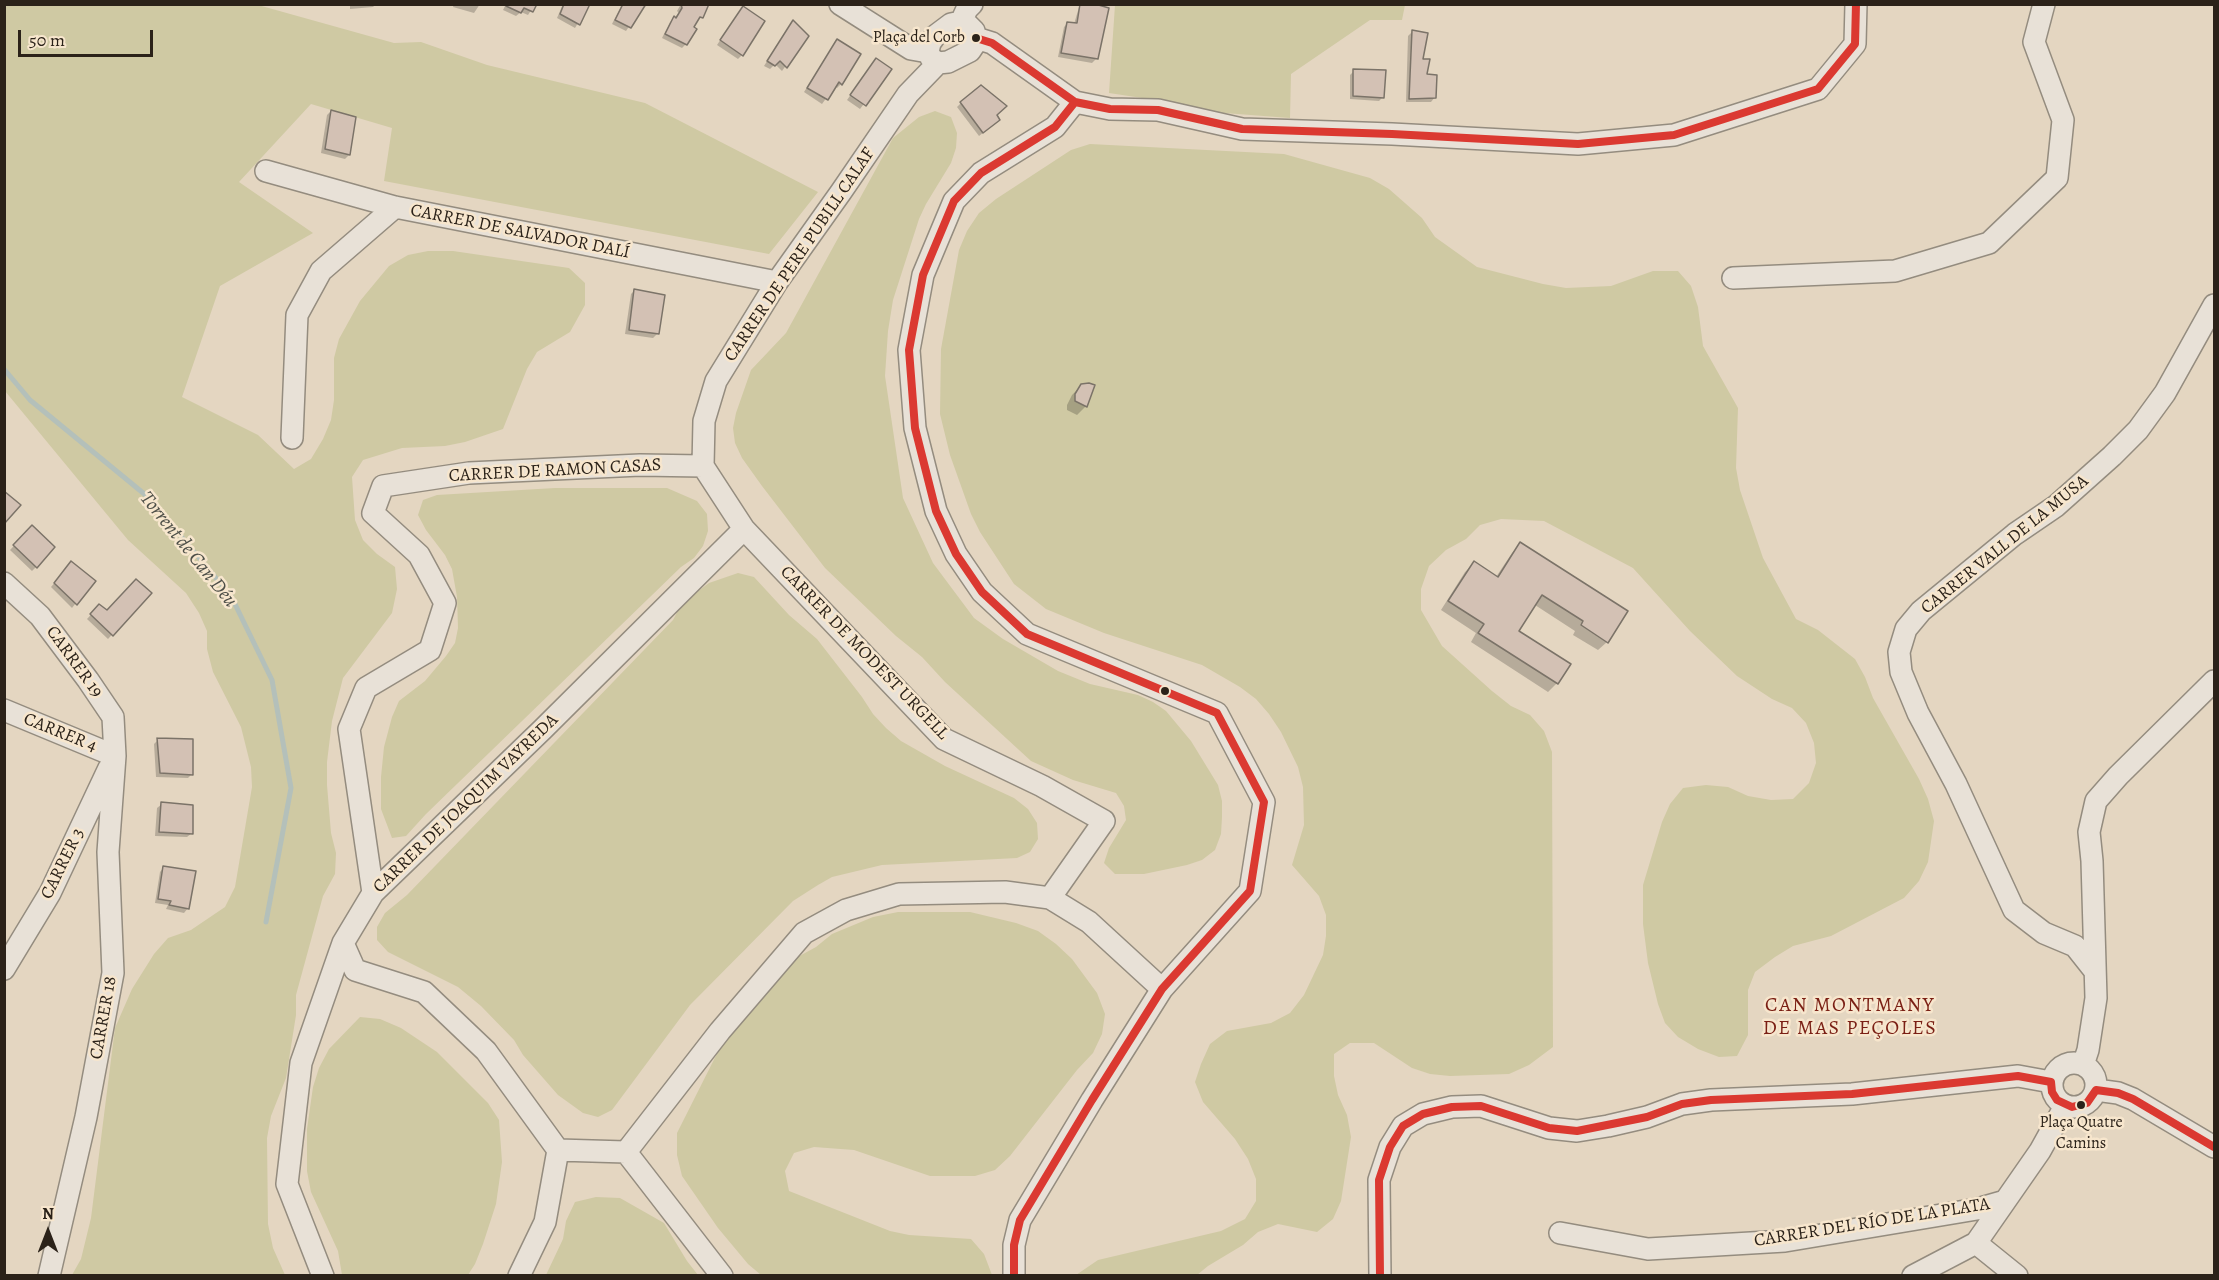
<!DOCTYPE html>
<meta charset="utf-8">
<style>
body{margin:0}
#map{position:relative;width:2219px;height:1280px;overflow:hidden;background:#e4d6c1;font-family:Alegreya,serif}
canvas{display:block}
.frame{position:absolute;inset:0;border:6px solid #2b2219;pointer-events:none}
.north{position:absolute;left:18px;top:1202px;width:60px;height:60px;-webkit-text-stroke:4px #f7e6cd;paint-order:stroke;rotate:0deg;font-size:16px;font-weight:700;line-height:24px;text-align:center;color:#2b2219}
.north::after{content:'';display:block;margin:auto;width:21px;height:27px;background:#2b2219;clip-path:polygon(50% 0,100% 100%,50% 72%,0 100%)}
.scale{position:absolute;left:18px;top:30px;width:135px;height:27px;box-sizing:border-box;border:3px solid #2b2219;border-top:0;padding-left:8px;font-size:18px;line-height:21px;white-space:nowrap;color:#2b2219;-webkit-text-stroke:4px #f7e6cd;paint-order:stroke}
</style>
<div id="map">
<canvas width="2219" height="1280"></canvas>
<div class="frame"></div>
<div class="north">N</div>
<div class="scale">50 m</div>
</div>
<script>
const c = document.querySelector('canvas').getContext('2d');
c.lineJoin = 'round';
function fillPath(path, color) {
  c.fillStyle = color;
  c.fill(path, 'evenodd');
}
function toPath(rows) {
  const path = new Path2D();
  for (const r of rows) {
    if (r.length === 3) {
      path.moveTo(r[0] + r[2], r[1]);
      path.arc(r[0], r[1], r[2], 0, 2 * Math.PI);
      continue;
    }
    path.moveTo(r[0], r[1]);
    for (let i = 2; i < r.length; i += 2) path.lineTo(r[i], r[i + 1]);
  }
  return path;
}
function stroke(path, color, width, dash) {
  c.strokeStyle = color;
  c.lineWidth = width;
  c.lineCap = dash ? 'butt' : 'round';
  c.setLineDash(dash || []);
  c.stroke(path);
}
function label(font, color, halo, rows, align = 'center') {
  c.font = font + ' Alegreya,serif';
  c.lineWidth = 5;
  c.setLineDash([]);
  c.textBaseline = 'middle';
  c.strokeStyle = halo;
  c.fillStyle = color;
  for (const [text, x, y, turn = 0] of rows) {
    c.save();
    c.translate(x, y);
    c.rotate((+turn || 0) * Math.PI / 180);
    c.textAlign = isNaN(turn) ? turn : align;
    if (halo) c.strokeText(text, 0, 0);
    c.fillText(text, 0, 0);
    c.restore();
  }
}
const green = toPath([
 [4,5,258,5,394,43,421,42,487,65,645,103,818,192,769,254,384,181,392,128,311,104,239,182,313,233,220,286,182,397,258,435,294,469,311,459,323,439,331,420,334,400,334,358,339,339,360,301,389,266,408,255,428,251,453,251,569,268,585,283,585,305,570,332,537,352,527,369,503,429,465,442,445,446,402,448,363,460,352,477,355,520,363,540,377,554,395,567,397,589,392,613,343,678,332,721,327,762,327,785,331,833,336,853,335,874,323,896,296,995,296,1015,286,1078,271,1116,267,1138,268,1224,273,1248,285,1275,72,1275,81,1259,91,1218,115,1028,132,989,154,954,168,938,191,930,225,907,235,887,252,787,251,767,241,727,213,672,207,649,207,631,199,613,186,593,128,540,5,391],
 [1115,5,1405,5,1402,20,1370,20,1291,74,1290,118,1211,112,1169,102,1109,93],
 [935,111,951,117,957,133,956,148,951,163,926,204,919,219,893,300,888,331,885,376,903,498,933,563,974,618,1003,639,1058,671,1090,684,1138,695,1153,702,1166,711,1191,741,1218,785,1222,801,1222,817,1221,834,1215,850,1202,860,1187,865,1144,874,1115,874,1104,863,1109,848,1126,820,1124,806,1116,793,1073,780,1031,761,945,682,922,657,896,636,825,568,762,486,742,458,735,443,733,428,736,413,751,370,786,333,893,138,919,117],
 [1090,144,1284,154,1370,178,1389,189,1422,218,1435,237,1477,267,1543,284,1566,288,1611,286,1653,271,1678,271,1691,286,1698,307,1703,346,1738,408,1736,468,1740,490,1763,558,1796,619,1818,630,1855,659,1865,677,1873,698,1919,779,1928,799,1934,821,1928,862,1919,881,1904,898,1831,936,1793,946,1775,957,1755,972,1748,990,1748,1035,1737,1056,1719,1057,1698,1049,1678,1037,1665,1023,1658,1004,1648,963,1643,924,1643,885,1662,822,1670,804,1683,788,1706,785,1728,787,1748,796,1771,800,1793,799,1809,783,1816,763,1814,743,1806,723,1792,708,1772,699,1737,676,1690,631,1633,568,1544,521,1501,519,1480,525,1466,539,1446,550,1429,566,1421,589,1421,610,1442,646,1492,691,1511,706,1530,715,1544,731,1552,752,1553,1047,1529,1065,1509,1074,1450,1076,1430,1074,1412,1068,1374,1043,1350,1043,1334,1054,1334,1076,1338,1095,1347,1115,1351,1137,1341,1201,1333,1219,1317,1232,1278,1224,1258,1232,1243,1245,1208,1266,1197,1275,1076,1275,1098,1260,1221,1231,1245,1219,1256,1201,1256,1179,1248,1159,1235,1139,1203,1102,1195,1082,1201,1064,1210,1044,1227,1031,1271,1023,1290,1013,1304,995,1323,955,1326,936,1326,915,1319,896,1292,865,1304,825,1303,787,1298,767,1281,732,1269,714,1256,699,1240,687,1202,665,1104,633,1046,609,1014,584,980,532,971,514,950,455,940,414,941,349,959,250,967,231,979,213,996,199,1071,150],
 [555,488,667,488,697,501,707,514,708,531,703,546,694,558,681,567,426,814,406,836,392,838,381,809,381,777,384,747,392,717,399,701,425,681,446,656,455,643,458,628,457,597,452,569,445,555,426,530,418,515,423,500,437,495],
 [738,573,754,577,789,615,817,639,862,697,873,714,886,728,901,741,945,766,1014,798,1028,809,1037,823,1038,839,1030,852,1017,858,882,865,832,877,818,885,793,901,690,1005,612,1110,598,1117,583,1113,558,1095,523,1055,514,1040,481,1006,458,987,388,952,377,940,377,927,385,913,407,895,673,620,682,603,709,583],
 [898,912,970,912,1016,923,1038,931,1056,944,1072,959,1097,993,1105,1014,1102,1034,1093,1053,1077,1070,1010,1156,995,1170,975,1176,930,1176,854,1150,814,1147,794,1153,785,1171,789,1191,890,1231,909,1235,971,1239,984,1254,992,1275,761,1275,748,1264,718,1228,682,1176,677,1155,677,1133,744,1000,794,959,816,947,832,934,873,917],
 [360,1017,380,1019,401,1028,437,1052,488,1103,499,1120,502,1162,496,1204,483,1244,475,1264,468,1275,342,1275,338,1251,311,1192,307,1171,307,1129,313,1087,319,1068,329,1049],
 [596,1197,620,1198,664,1223,687,1261,698,1275,546,1275,563,1239,566,1221,575,1202]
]);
const shadow = toPath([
 [350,4,376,4,373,7,350,9],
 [454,4,480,4,474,13,453,7],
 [506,4,535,4,528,15,521,12,516,16,503,10],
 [563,4,589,4,575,28,557,18],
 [622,4,644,4,626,31,612,24],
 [681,4,701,17,696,21,686,44,682,48,662,38,670,22,679,13,677,11],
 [1080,4,1089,4,1096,59,1092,63,1058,57,1064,27,1068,23,1074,24],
 [739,12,742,55,738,59,717,45],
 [789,26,807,36,782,71,775,64,770,69,764,66],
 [1412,32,1435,97,1431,102,1406,102,1408,36],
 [837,41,859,54,841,84,837,88,835,86,822,104,804,92],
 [876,59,890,69,860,109,847,100],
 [1354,71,1383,97,1379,101,1350,99,1350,75],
 [961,103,996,115,994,124,979,136,957,107],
 [331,111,349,155,345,159,321,153,327,115],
 [635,290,658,333,653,338,625,334,631,294],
 [1082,385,1086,406,1077,415,1067,410,1067,405,1072,395],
 [32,527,36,567,32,571,10,550],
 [1521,544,1607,642,1598,650,1573,635,1575,631,1535,605,1517,632,1557,683,1548,692,1471,642,1476,633,1441,610,1465,572,1474,563,1496,577,1512,553],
 [68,567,93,581,72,608,51,587],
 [150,593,108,639,87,619,99,606,107,612],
 [158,740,192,774,188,778,156,777,154,744],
 [162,804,192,833,187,837,155,836,157,808],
 [164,867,188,908,184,913,166,909,168,905,155,903,160,872]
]);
const stream = toPath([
 [4,369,30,400,148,497,231,596,272,680,291,788,266,922]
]);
const building = toPath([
 [507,4,537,4,533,12,524,8,521,13,506,6,507,4],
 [564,4,590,4,580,25,560,14,564,4],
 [623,4,646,4,631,28,615,20,623,4],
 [681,4,709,4,703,18,700,17,694,27,697,29,687,45,665,34,674,16,676,18,682,8,681,4],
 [1080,4,1095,4,1109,8,1098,59,1061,53,1067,22,1077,23,1080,4],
 [743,6,765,21,743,56,720,40,743,6],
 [793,20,809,36,787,68,780,61,775,66,767,61,793,20],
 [1412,30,1428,33,1423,59,1430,59,1427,74,1437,75,1436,98,1409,99,1412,30],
 [837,39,861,54,842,85,839,82,828,100,807,88,837,39],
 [876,58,892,69,866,106,850,95,876,58],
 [1353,69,1386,70,1384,98,1353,96,1353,69],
 [981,85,1007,106,997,115,1000,120,983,133,960,102,981,85],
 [331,110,356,117,350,155,325,149,331,110],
 [634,289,665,295,659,334,629,330,634,289],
 [1089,383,1095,385,1087,407,1075,401,1075,394,1081,384,1089,383],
 [4,491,21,505,4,524,4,491],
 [32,525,55,547,37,568,13,545,32,525],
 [1520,542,1628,611,1608,643,1581,625,1583,621,1542,595,1519,631,1571,664,1558,684,1478,633,1484,624,1448,601,1474,561,1498,577,1520,542],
 [71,561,96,581,77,605,54,583,71,561],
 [136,579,152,593,113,636,90,614,99,604,107,610,136,579],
 [157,738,193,739,193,775,160,773,157,738],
 [161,802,193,805,193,834,159,832,161,802],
 [163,866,196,871,189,909,169,905,171,901,158,899,163,866]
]);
const minor = toPath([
 [840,4,911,49,928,52],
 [961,22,968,25,974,31,976,38,974,45,970,51,948,62,938,63,931,58,928,52,930,43,935,36,951,24,961,22],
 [961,22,967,9,972,4],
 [976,38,992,43,1075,102,1110,109,1158,110,1242,129,1392,134,1578,144,1674,135,1818,89,1855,44,1856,4],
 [266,171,395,207,777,282],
 [1733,278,1895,271,1989,243,2057,178,2063,120,2034,42,2044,4],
 [292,438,297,315,321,271,395,207],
 [703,466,744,529,944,739,1042,786,1104,821,1050,898],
 [703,466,704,421,716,381,777,282,841,192,908,94,938,63],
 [4,583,40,616,88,680,113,717,115,756,108,852,113,973,86,1117,49,1276],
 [4,710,115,756],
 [373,893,349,729,366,688,430,650,445,603,419,555,373,513,383,486,469,473,640,465,703,466],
 [343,943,355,970,424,992,486,1051,558,1150,545,1222,519,1276],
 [4,969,50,893,109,768],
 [2094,970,2075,946,2044,933,2014,910,1956,784,1918,713,1901,672,1899,652,1906,629,1921,611,2015,534,2056,506,2112,456,2138,430,2165,393,2214,305],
 [2074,1085,22],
 [2083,1065,2088,1050,2096,998,2092,861,2089,832,2096,801,2118,776,2214,681],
 [2096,1090,2118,1093,2133,1099,2214,1147],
 [558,1150,626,1152,722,1276],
 [626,1152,720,1031,804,933,846,910,899,894,1005,892,1050,898,1089,922,1162,989],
 [1560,1233,1648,1249,1785,1241,1977,1209,2005,1201],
 [1976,1243,2017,1276],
 [323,1276,287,1184,301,1063,343,943,373,893,543,729,744,529],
 [1014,1276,1014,1245,1020,1220,1092,1100,1162,989,1250,891,1264,802,1217,713,1027,634,982,592,956,554,936,511,915,428,909,350,923,275,954,201,981,173,1055,127,1075,102],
 [1380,1276,1379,1180,1390,1147,1403,1126,1423,1114,1452,1107,1481,1106,1549,1128,1577,1131,1608,1126,1647,1117,1682,1104,1711,1100,1852,1094,2018,1076,2051,1082],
 [1913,1276,1976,1243,2040,1151,2065,1106]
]);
const bus1 = toPath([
 [976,38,992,43,1075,102,1110,109,1158,110,1242,129,1392,134,1578,144,1674,135,1818,89,1855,44,1856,4],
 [1014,1276,1014,1245,1020,1220,1092,1100,1162,989,1250,891,1264,802,1217,713,1027,634,982,592,956,554,936,511,915,428,909,350,923,275,954,201,981,173,1055,127,1075,102],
 [1380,1276,1379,1180,1390,1147,1403,1126,1423,1114,1452,1107,1481,1106,1549,1128,1577,1131,1647,1117,1682,1104,1711,1100,1852,1094,2018,1076,2051,1082,2052,1092,2057,1100,2072,1107,2087,1103,2096,1090,2118,1093,2133,1099,2214,1147]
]);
const markers = [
 [976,38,5,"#2b2219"],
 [1165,691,5,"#2b2219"],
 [2081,1105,5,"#2b2219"]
];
const busNames = [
 ["Plaça del Corb",965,38],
 ["Plaça Quatre",2081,1123,"center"],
 ["Camins",2081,1144,"center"]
];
const streetNames = [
 ["CARRER DE SALVADOR DALÍ",520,232,11],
 ["CARRER DE PERE PUBILL CALAF",800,255,-56],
 ["CARRER DE RAMON CASAS",555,471,-3],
 ["CARRER VALL DE LA MUSA",2005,545,-39],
 ["CARRER DE MODEST URGELL",864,653,46],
 ["CARRER 19",74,662,54],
 ["CARRER 4",60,733,22],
 ["CARRER DE JOAQUIM VAYREDA",466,804,-44],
 ["CARRER 3",63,864,-64],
 ["CARRER 18",104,1018,-80],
 ["CARRER DEL RÍO DE LA PLATA",1872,1223,-9]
];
const waterNames = [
 ["Torrent de Can Déu",188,550,51]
];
const neighbourhoodNames = [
 ["CAN MONTMANY",1850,1006],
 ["DE MAS PEÇOLES",1850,1029]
];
fillPath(green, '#cfc9a3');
fillPath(shadow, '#0003');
stroke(stream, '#b4c0ba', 5);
fillPath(building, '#d3c1b4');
stroke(building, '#7b7368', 1.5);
stroke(minor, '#948c7f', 24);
stroke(minor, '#e8e1d7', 21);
stroke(bus1, '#db3931', 8);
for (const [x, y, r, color] of markers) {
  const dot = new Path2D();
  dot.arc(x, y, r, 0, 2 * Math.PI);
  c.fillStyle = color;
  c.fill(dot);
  stroke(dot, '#f7e6cd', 2);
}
label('16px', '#2b2219', '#f7e6cd', busNames, 'right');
label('18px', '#2b2219', '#f7e6cd', streetNames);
label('italic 20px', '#4e4f48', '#f7e6cd', waterNames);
c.letterSpacing = '1.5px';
label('20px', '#7a1f14', '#f7e6cd', neighbourhoodNames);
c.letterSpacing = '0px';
</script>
